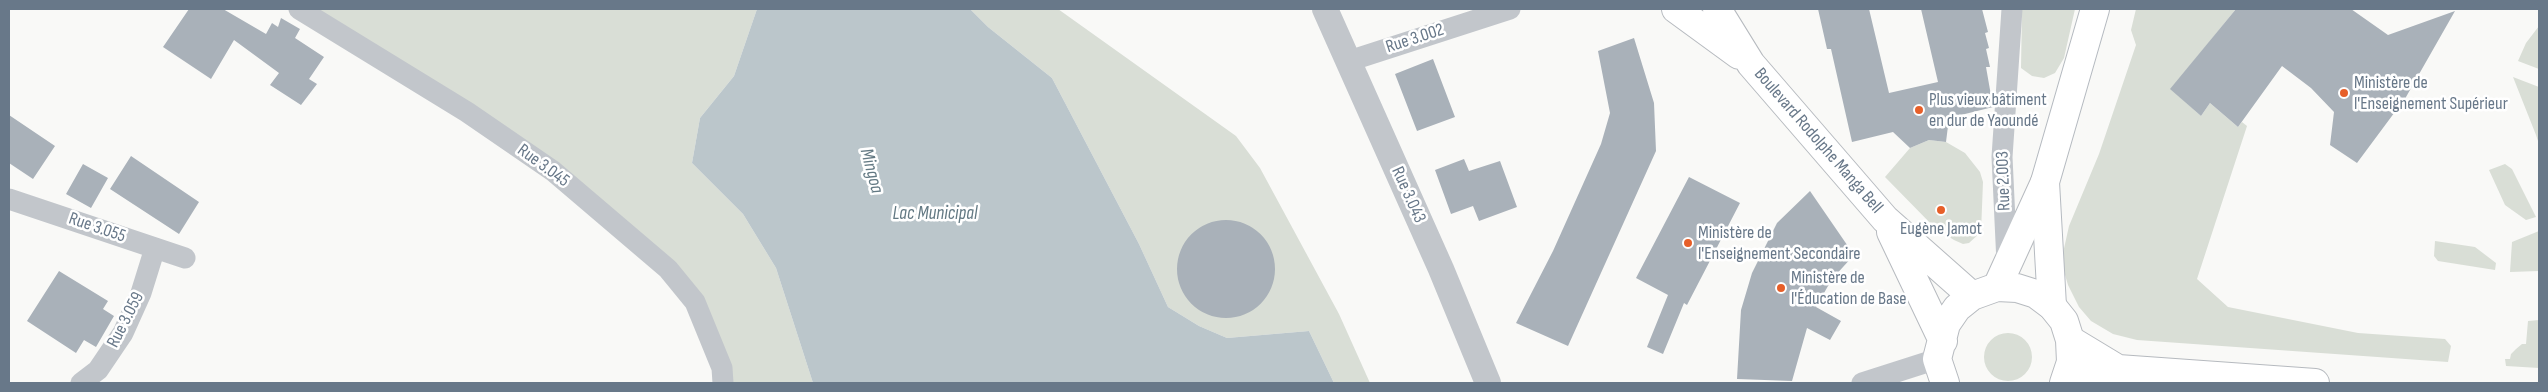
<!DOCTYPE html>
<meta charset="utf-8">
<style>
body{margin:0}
#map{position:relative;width:2548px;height:392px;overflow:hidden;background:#f9f9f7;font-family:"Sofia Sans Condensed",sans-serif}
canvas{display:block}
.frame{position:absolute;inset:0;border:10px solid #687889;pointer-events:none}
</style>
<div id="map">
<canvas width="2548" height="392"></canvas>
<div class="frame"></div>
</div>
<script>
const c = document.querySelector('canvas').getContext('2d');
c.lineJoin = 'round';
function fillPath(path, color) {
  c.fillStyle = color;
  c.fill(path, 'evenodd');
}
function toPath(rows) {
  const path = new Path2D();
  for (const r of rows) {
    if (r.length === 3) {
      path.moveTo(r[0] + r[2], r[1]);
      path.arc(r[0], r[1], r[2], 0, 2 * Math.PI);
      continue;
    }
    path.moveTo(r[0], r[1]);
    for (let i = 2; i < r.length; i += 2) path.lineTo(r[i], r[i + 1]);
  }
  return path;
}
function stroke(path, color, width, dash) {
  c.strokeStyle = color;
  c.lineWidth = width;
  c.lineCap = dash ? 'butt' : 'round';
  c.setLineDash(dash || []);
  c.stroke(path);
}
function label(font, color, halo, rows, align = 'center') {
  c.font = font + ' "Sofia Sans Condensed",sans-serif';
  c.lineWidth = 5;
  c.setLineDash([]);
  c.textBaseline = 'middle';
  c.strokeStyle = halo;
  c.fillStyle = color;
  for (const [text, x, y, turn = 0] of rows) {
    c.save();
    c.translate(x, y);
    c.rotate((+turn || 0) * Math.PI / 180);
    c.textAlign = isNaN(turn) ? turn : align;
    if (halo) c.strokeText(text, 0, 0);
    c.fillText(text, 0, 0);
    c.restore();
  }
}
const green = toPath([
 [296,9,757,9,734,76,700,118,692,163,743,214,776,268,813,383,725,383,698,297,616,218],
 [970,9,1058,9,1236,136,1260,168,1339,314,1370,383,1334,383,1309,331,1227,338,1199,326,1168,307,1139,244,1052,78,988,27],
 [2022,9,2075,9,2064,58,2055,73,2044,78,2032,76,2021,68],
 [2136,9,2236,9,2171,89,2201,116,2210,103,2238,127,2242,122,2247,126,2197,279,2228,307,2358,333,2445,339,2451,346,2448,362,2137,340,2113,334,2091,321,2079,307,2068,285,2063,268,2063,253,2069,226,2099,154,2136,45,2131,30],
 [2539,26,2539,69,2518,61,2526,43],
 [2513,77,2539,87,2539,144,2536,135],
 [1929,140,1946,142,1965,153,1980,172,1983,182,1981,232,1969,243,1963,244,1954,240,1935,228,1885,177,1910,148],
 [2505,164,2512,169,2536,217,2526,220,2505,205,2489,170],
 [2539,231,2539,271,2510,272,2512,242],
 [2435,241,2475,247,2496,263,2495,270,2438,261,2434,256],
 [2539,320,2539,368,2506,366,2505,359,2510,359,2511,354,2516,349,2522,344,2526,344,2528,321],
 [2008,357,24]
]);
const water = toPath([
 [757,9,970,9,988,27,1052,78,1139,244,1168,307,1199,326,1227,338,1309,331,1334,383,813,383,776,268,743,214,692,163,700,118,734,76]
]);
const building = toPath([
 [189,9,223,9,266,34,272,23,278,27,281,18,300,29,295,38,324,57,309,79,317,84,301,105,270,85,279,73,234,40,211,79,163,47],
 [1818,9,1869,9,1889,93,1938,82,1921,9,1982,9,1988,32,1985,33,1989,48,1986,49,1990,67,1986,67,1993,107,1949,118,1946,142,1929,140,1910,148,1893,132,1852,142,1831,49,1827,49],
 [2236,9,2351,9,2388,35,2455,11,2406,97,2357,163,2330,145,2334,112,2311,88,2282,66,2238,127,2210,103,2201,116,2170,89],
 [1634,38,1654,103,1656,151,1568,346,1516,323,1553,251,1601,144,1610,113,1598,51],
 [1433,59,1455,117,1417,131,1395,74],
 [9,115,55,146,33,179,9,163],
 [131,156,199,202,179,234,110,189],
 [1464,159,1469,171,1500,161,1517,207,1479,221,1473,206,1451,214,1435,170],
 [83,164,108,178,91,208,66,194],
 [1689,177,1740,203,1687,305,1684,303,1663,354,1647,347,1668,295,1636,278],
 [1810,191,1854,255,1832,279,1816,307,1841,321,1830,340,1807,328,1792,381,1737,379,1741,310,1752,273,1777,223],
 [1226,269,49],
 [59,271,108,301,103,309,114,316,96,347,84,340,76,353,27,321]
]);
const minor = toPath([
 [299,9,467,112,553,171,668,269,695,302,722,368,723,383],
 [1349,61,1510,9],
 [9,199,185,258],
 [2007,263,2002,157,2012,9],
 [81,383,98,370,123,333,141,293,155,248],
 [1862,383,1937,359]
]);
const tertiary = toPath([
 [1325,9,1441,269,1488,383]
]);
const secondary = toPath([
 [2052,306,2045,182,2095,9]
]);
const primary = toPath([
 [1676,9,1739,55],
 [1717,9,1751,64,1885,219,1972,296],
 [1891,232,1943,341],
 [1997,287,2045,182],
 [2070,340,2118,369],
 [1945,383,1937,359,1946,324,1957,308,1972,296,1997,287,2017,288,2036,294,2052,306,2064,321,2070,340,2071,362,2064,383],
 [2064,383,2118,369,2315,383]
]);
const markers = [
 [2344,93,5,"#e75f29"],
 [1919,110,5,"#e75f29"],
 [1941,210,5,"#e75f29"],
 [1688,243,5,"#e75f29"],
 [1781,288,5,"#e75f29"]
];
const streetNames = [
 ["Rue 3.002",1415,39,-18],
 ["Boulevard Rodolphe Manga Bell",1818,141,49],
 ["Rue 3.045",543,166,36],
 ["Rue 2.003",2004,181,-92],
 ["Rue 3.043",1408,195,66],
 ["Rue 3.055",97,228,19],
 ["Rue 3.059",126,320,-63]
];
const poiNames = [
 ["Ministère de",2354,83],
 ["l'Enseignement Supérieur",2354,104],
 ["Plus vieux bâtiment",1929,100],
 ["en dur de Yaoundé",1929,121],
 ["Eugène Jamot",1941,229,"center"],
 ["Ministère de",1698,233],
 ["l'Enseignement Secondaire",1698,254],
 ["Ministère de",1791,278],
 ["l'Éducation de Base",1791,299]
];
const waterNames = [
 ["Mingoa",871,171,75],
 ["Lac Municipal",935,214]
];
fillPath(green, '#d9ded6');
fillPath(water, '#bbc6cb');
fillPath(building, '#a9b1b9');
stroke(secondary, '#b5bac0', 30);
stroke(primary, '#b6babf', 30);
stroke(minor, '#c2c6cb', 21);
stroke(tertiary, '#c2c6cb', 26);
stroke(secondary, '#fff', 28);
stroke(primary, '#fff', 28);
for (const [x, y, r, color] of markers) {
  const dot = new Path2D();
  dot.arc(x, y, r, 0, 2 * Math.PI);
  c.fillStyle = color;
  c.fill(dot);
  stroke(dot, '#fff', 2);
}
label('18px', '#687889', '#fff', streetNames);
label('18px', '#687889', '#fff', poiNames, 'left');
label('italic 19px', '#637983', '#fff', waterNames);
</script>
